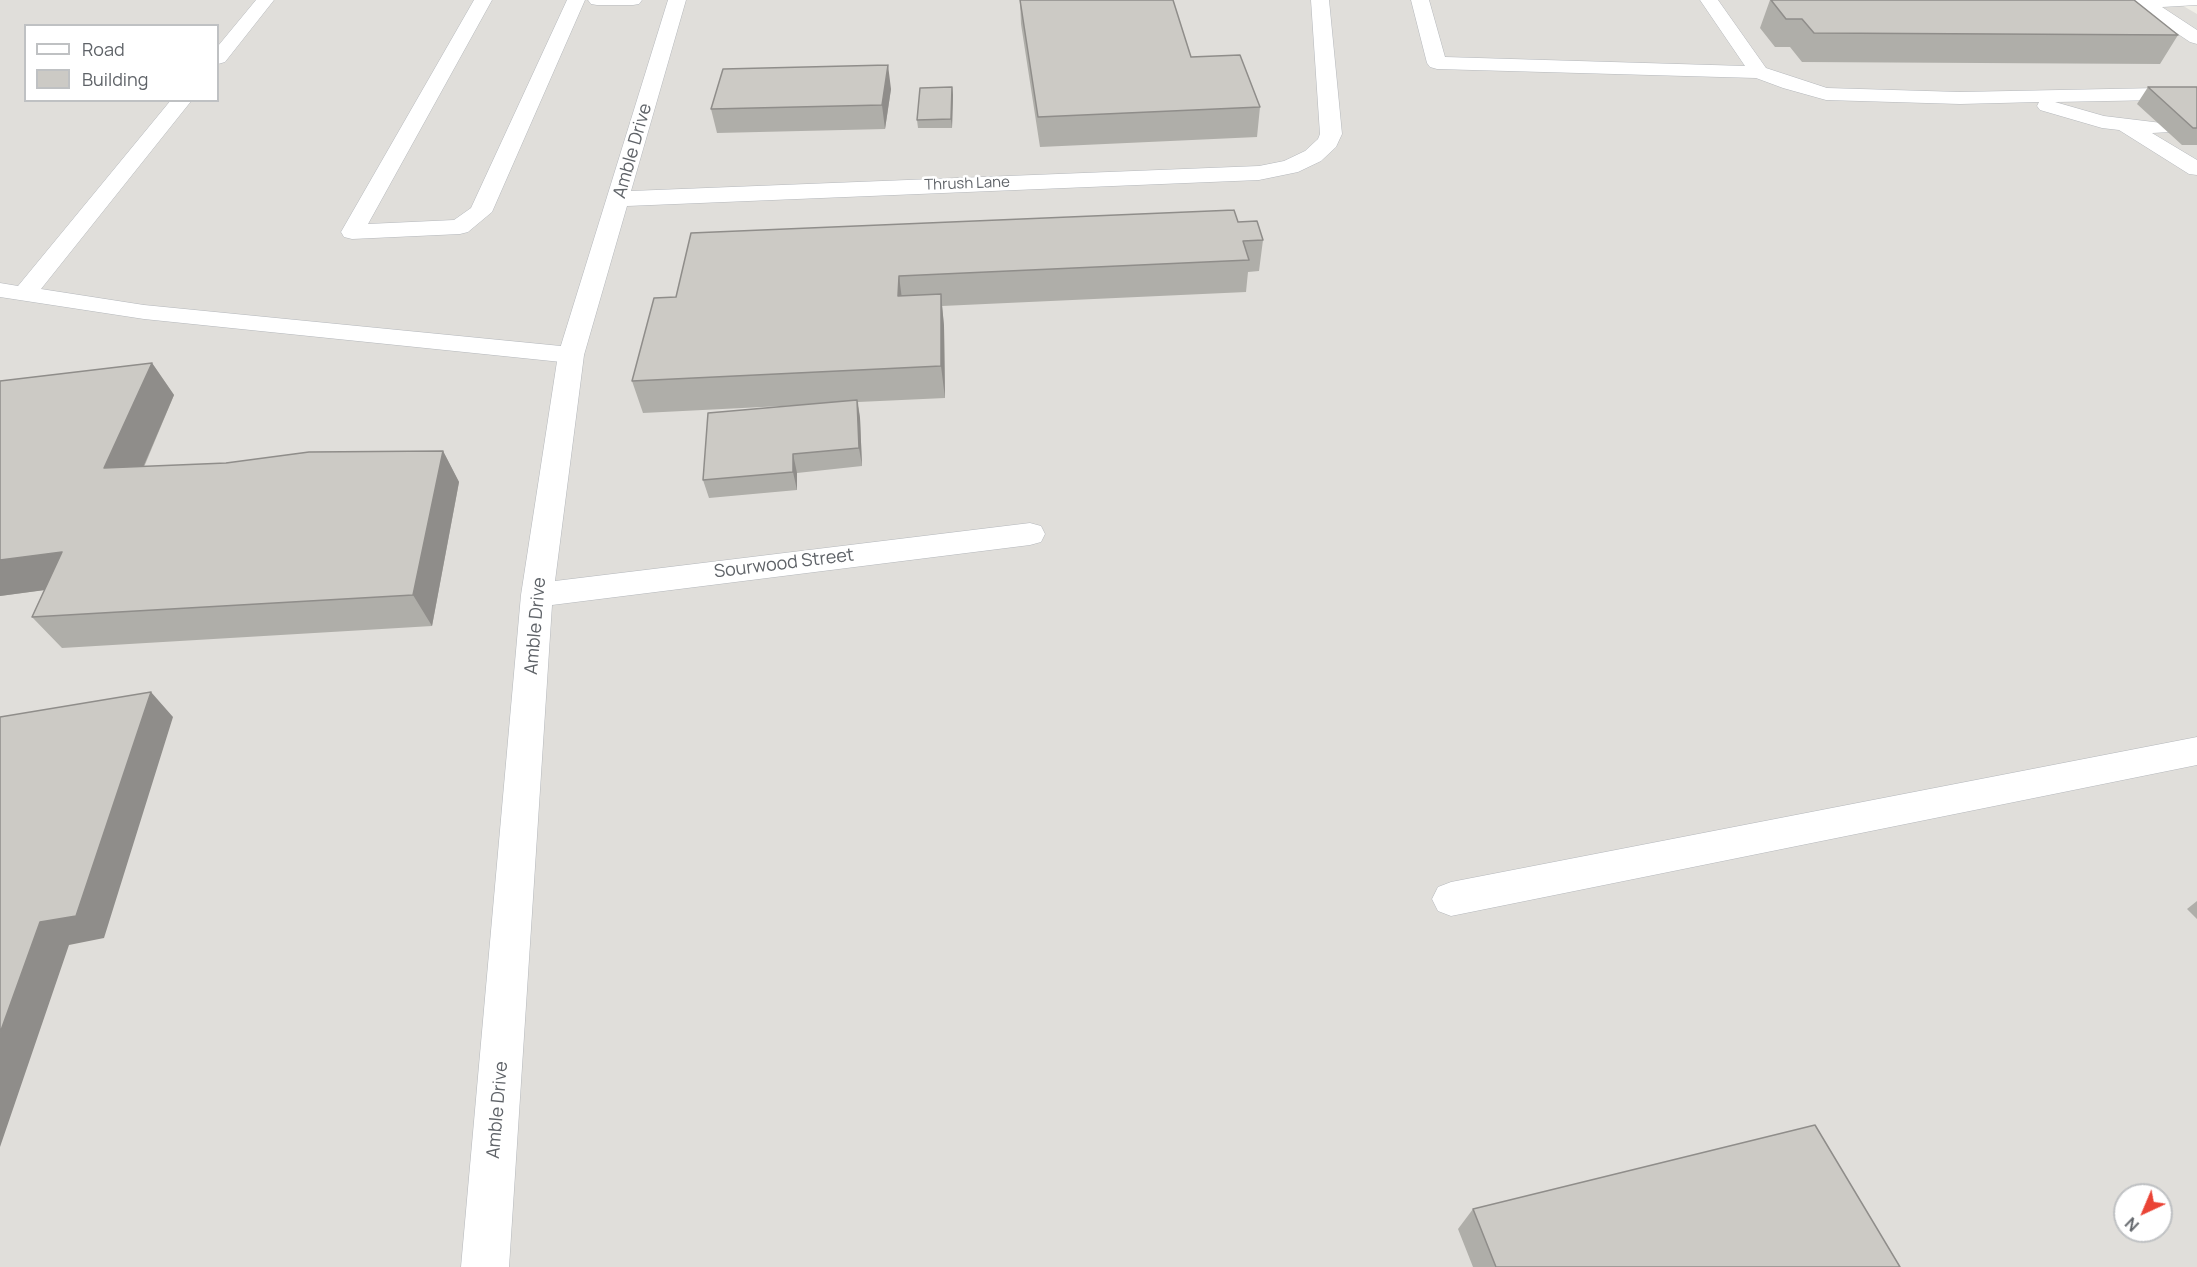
<!DOCTYPE html>
<style>
body{margin:0}
#map{position:relative;width:2197px;height:1267px;overflow:hidden;background:#f1efe8;font-family:Manrope,sans-serif}
canvas{display:block}
.legend{position:absolute;left:24px;top:24px;width:195px;height:78px;box-sizing:border-box;background:#fff;border:2px solid #bfc1c3;margin:0;padding:8px 10px;list-style:none;font-size:18px;color:#5f6368}
.legend li{display:flex;align-items:center;gap:12px;height:30px}
.legend b{width:30px;border:2px solid #bfc1c3}
.north{position:absolute;left:2113px;top:1183px;width:60px;height:60px;box-sizing:border-box;background:#fff;border:2px solid #bfc1c3;border-radius:50%;rotate:224deg;font-size:16px;font-weight:700;line-height:24px;text-align:center;color:#5f6368}
.north::after{content:'';display:block;margin:auto;width:21px;height:27px;background:#ea4335;clip-path:polygon(50% 0,100% 100%,50% 72%,0 100%)}
</style>
<div id="map">
<canvas width="2197" height="1267"></canvas>
<ul class="legend">
<li><b style="height:8px;background:#fff"></b>Road</li>
<li><b style="height:16px;background:#cccac5"></b>Building</li>
</ul>
<div class="north">N</div>
</div>
<script>
const c = document.querySelector('canvas').getContext('2d');
c.lineJoin = 'round';
function fillPath(path, color) {
  c.fillStyle = color;
  c.fill(path, 'evenodd');
}
function toPath(rows) {
  const path = new Path2D();
  for (const r of rows) {
    path.moveTo(r[0], r[1]);
    for (let i = 2; i < r.length; i += 2) path.lineTo(r[i], r[i + 1]);
  }
  return path;
}
function stroke(path, color, width, dash) {
  c.strokeStyle = color;
  c.lineWidth = width;
  c.lineCap = dash ? 'butt' : 'round';
  c.setLineDash(dash || []);
  c.stroke(path);
}
function label(font, color, halo, rows, align = 'center') {
  c.font = font + ' Manrope,sans-serif';
  c.lineWidth = 5;
  c.setLineDash([]);
  c.textBaseline = 'middle';
  c.strokeStyle = halo;
  c.fillStyle = color;
  for (const [text, x, y, turn = 0] of rows) {
    c.save();
    c.translate(x, y);
    c.rotate((+turn || 0) * Math.PI / 180);
    c.textAlign = isNaN(turn) ? turn : align;
    if (halo) c.strokeText(text, 0, 0);
    c.fillText(text, 0, 0);
    c.restore();
  }
}
const industrial = toPath([
 [0,0,2173,0,2197,14,2197,1267,0,1267],
 [26,26,218,26,218,100,26,100],
 [2125,1195,2161,1195,2161,1231,2125,1231]
]);
const lane = toPath([
 [256,0,274,0,225,62,218,64,218,46,256,0],
 [474,0,492,0,368,224,454,220,471,208,567,0,585,0,492,212,468,232,460,234,352,239,344,237,341,232,474,0],
 [588,0,642,0,639,4,633,5,597,5,591,4,588,0],
 [1411,0,1429,0,1445,57,1745,66,1700,0,1718,0,1766,68,1827,88,1960,92,2159,88,2197,90,2197,102,2159,100,2055,102,2104,116,2170,124,2173,128,2170,132,2152,133,2197,160,2197,175,2189,174,2119,130,2102,128,2040,110,2037,106,2039,102,1960,104,1826,100,1783,88,1756,78,1437,69,1430,67,1427,63,1411,0],
 [2034,0,2197,0,2197,5,2162,7,2197,30,2197,44,2190,42,2139,8,2043,5,2037,4,2034,0],
 [171,100,192,100,41,289,144,305,571,347,580,350,584,355,580,360,571,363,144,319,0,297,0,283,18,286,171,100],
 [2197,737,2197,765,1451,916,1438,911,1432,899,1438,887,1451,882,2197,737]
]);
const street = toPath([
 [668,0,686,0,631,191,1259,166,1284,161,1305,151,1318,139,1320,134,1311,0,1329,0,1342,134,1336,147,1321,161,1298,172,1259,180,627,206,584,355,555,581,1030,523,1041,526,1045,534,1041,542,1030,545,552,605,509,1267,461,1267,521,595,558,355,668,0]
]);
const wall = toPath([
 [1020,0,1191,57,1260,107,1257,137,1040,147,1021,24],
 [1770,0,2134,0,2178,35,2160,64,1802,62,1790,47,1775,47,1760,28],
 [952,87,953,95,952,128,918,128,917,120],
 [2148,87,2197,87,2197,145,2182,145,2137,104],
 [891,89,885,129,717,133,711,109],
 [1238,222,1263,240,1259,271,1248,272,1246,292,942,306,944,326,945,398,858,402,860,418,862,466,797,473,797,490,709,498,703,480,802,405,643,413,632,381,676,297],
 [152,363,174,395,144,467,226,463,443,451,459,482,432,626,62,648,32,617,44,590,0,596,0,381],
 [2197,901,2197,919,2187,909],
 [1473,1209,1900,1267,1473,1267,1458,1229]
]);
const shadedWall = toPath([
 [888,65,891,89,885,129,882,105],
 [952,87,953,95,952,128,951,119],
 [899,276,903,307,898,296],
 [941,294,944,326,945,398,941,366],
 [152,363,174,395,129,500,104,468],
 [857,400,860,418,862,466,859,448],
 [443,451,459,482,432,626,413,595],
 [793,454,797,473,797,490,793,472],
 [62,552,90,584,0,596,0,560],
 [151,692,173,717,104,938,69,945,0,1147,0,1033,40,922]
]);
const building = toPath([
 [1020,0,1173,0,1191,57,1240,55,1260,107,1038,117,1020,0],
 [1771,0,2134,0,2178,35,1814,33,1802,19,1786,19,1771,0],
 [888,65,882,105,711,109,723,69,888,65],
 [952,87,951,119,917,120,920,88,952,87],
 [2148,87,2197,87,2197,128,2193,128,2148,87],
 [1234,210,1238,222,1257,221,1263,240,1243,241,1249,260,899,276,898,296,941,294,941,366,632,381,654,298,676,297,691,233,1234,210],
 [152,363,104,468,226,463,309,452,443,451,413,595,32,617,62,552,0,560,0,381,152,363],
 [857,400,859,448,793,454,793,472,703,480,708,413,857,400],
 [151,692,76,916,40,922,0,1033,0,717,151,692],
 [1815,1125,1900,1267,1496,1267,1473,1209,1815,1125]
]);
const farStreetnames = [
 ["Thrush Lane",967,184,-2]
];
const streetNames = [
 ["Amble Drive",633,151,-74],
 ["Sourwood Street",784,564,-7],
 ["Amble Drive",536,626,-85],
 ["Amble Drive",498,1110,-85]
];
fillPath(industrial, '#e0deda');
stroke(lane, '#b5b8bc', 1);
stroke(street, '#b5b8bc', 1);
fillPath(lane, '#fff');
fillPath(street, '#fff');
fillPath(wall, '#afaea9');
fillPath(shadedWall, '#8f8d8a');
fillPath(building, '#cccac5');
stroke(building, '#8f8d8a', 1.5);
label('15px', '#5f6368', '#fff', farStreetnames);
label('18px', '#5f6368', '#fff', streetNames);
</script>
